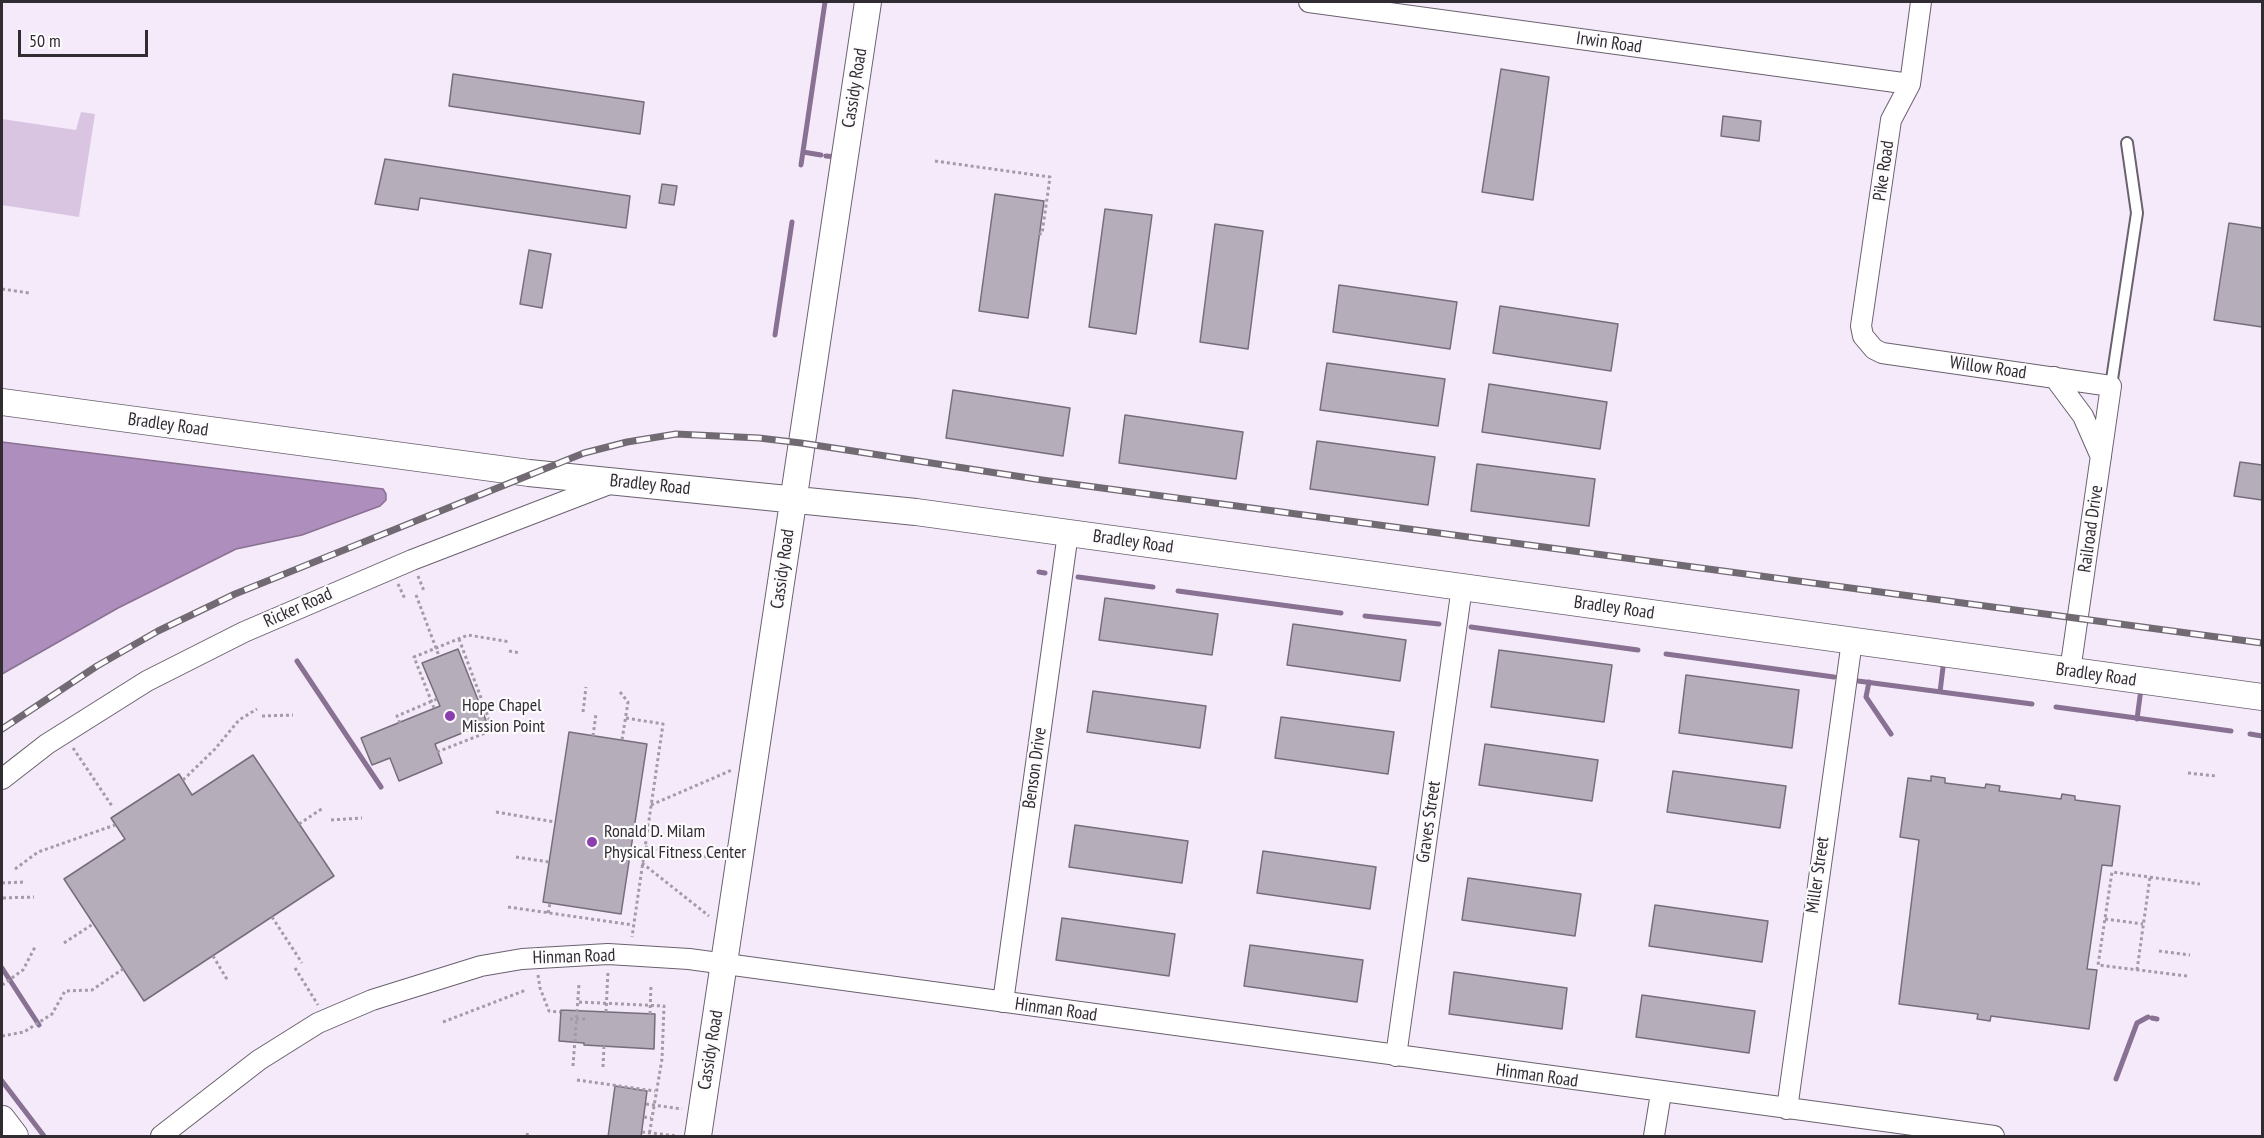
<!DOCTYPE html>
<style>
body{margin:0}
#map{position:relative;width:2264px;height:1138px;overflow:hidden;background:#f5eafa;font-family:"PT Sans Narrow",sans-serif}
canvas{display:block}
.frame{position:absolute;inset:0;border:3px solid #302c31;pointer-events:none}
.scale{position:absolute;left:18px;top:30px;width:130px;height:27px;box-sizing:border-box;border:3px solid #302c31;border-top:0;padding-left:8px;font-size:18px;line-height:21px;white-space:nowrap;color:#302c31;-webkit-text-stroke:4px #fdfbfe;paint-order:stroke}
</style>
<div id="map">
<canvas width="2264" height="1138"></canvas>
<div class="frame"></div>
<div class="scale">50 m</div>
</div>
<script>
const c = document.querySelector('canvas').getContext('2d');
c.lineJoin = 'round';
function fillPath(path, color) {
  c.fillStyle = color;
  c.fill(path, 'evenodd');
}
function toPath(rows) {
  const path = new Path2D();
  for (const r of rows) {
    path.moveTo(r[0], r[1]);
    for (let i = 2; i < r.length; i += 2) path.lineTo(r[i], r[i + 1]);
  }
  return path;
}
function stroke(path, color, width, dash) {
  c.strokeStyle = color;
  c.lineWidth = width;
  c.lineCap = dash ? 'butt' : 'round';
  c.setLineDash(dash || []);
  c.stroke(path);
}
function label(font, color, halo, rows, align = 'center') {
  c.font = font + ' "PT Sans Narrow",sans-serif';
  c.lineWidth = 4.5;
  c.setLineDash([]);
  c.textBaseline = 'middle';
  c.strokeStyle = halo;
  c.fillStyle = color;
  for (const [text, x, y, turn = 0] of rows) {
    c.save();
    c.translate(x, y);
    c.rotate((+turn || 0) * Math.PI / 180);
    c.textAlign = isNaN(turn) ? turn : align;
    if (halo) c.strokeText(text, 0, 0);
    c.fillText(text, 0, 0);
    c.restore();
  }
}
const green = toPath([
 [81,112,95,114,79,217,2,205,2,119,76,130]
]);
const water = toPath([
 [2,442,383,489,386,494,386,500,380,506,302,535,236,549,118,608,2,674,2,442]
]);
const stream = toPath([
 [803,152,821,155],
 [826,156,837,157],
 [801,165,825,2],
 [775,335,792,222],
 [1039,572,1045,573],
 [1078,577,1153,587],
 [1178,591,1341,613],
 [1365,616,1439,624],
 [1471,627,1638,650],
 [1666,654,1834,677],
 [297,661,381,787],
 [1858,681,2032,704],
 [1869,682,1866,697,1891,734],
 [1940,692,1944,659],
 [2056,707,2231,731],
 [2137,719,2141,689],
 [2250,734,2262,736],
 [2,968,39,1025],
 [2152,1018,2157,1019],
 [2116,1079,2137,1023,2148,1017],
 [2,1081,44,1136]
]);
const building = toPath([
 [1501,69,1549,77,1533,200,1482,192,1501,69],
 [453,74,644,102,640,134,449,106,453,74],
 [1723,116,1761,121,1759,141,1721,136,1723,116],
 [385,159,630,196,626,228,420,198,418,210,375,204,385,159],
 [662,184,677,186,674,205,659,203,662,184],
 [995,194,1044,201,1028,318,979,311,995,194],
 [1105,209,1152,215,1136,334,1089,327,1105,209],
 [2229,223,2262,228,2262,327,2214,320,2229,223],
 [1215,224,1263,231,1248,349,1200,342,1215,224],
 [529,250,551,254,542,308,520,304,529,250],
 [1339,285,1457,302,1450,349,1333,332,1339,285],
 [1500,306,1618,324,1611,371,1493,353,1500,306],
 [1327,363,1445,379,1438,426,1320,410,1327,363],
 [1489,384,1607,402,1600,449,1482,432,1489,384],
 [953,390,1070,408,1063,456,946,438,953,390],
 [1125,415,1243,432,1236,479,1119,463,1125,415],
 [1317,441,1435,457,1428,505,1310,489,1317,441],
 [2240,462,2262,465,2262,500,2234,496,2240,462],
 [1477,464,1595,479,1589,526,1471,511,1477,464],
 [1105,598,1218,614,1212,655,1099,640,1105,598],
 [1293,624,1406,640,1400,681,1287,665,1293,624],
 [458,649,487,723,435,744,442,763,399,781,390,758,372,765,361,738,440,706,422,663,458,649],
 [1499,650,1612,665,1604,722,1491,707,1499,650],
 [1686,675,1799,690,1792,748,1679,733,1686,675],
 [1093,691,1206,706,1200,748,1087,732,1093,691],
 [1281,717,1394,732,1388,774,1275,758,1281,717],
 [569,732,647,744,621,914,543,902,569,732],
 [1485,744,1598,760,1592,801,1479,785,1485,744],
 [253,755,334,876,144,1001,64,879,125,839,111,818,179,774,192,795,253,755],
 [1673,771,1786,786,1780,828,1667,812,1673,771],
 [1931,776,1945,778,1945,783,1985,788,1986,784,2000,786,1999,791,2061,799,2062,794,2075,796,2075,800,2120,806,2112,866,2102,865,2087,969,2097,970,2089,1029,1991,1016,1990,1021,1977,1019,1978,1014,1899,1004,1919,840,1900,837,1908,778,1931,781,1931,776],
 [1075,825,1188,841,1182,883,1069,867,1075,825],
 [1263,851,1376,867,1370,909,1257,893,1263,851],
 [1468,878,1581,894,1575,936,1462,920,1468,878],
 [1655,905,1768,921,1762,962,1649,946,1655,905],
 [1062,918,1175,934,1169,976,1056,960,1062,918],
 [1250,945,1363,960,1357,1002,1244,986,1250,945],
 [1454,972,1567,988,1562,1029,1449,1014,1454,972],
 [1642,995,1755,1011,1749,1053,1636,1037,1642,995],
 [561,1010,655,1014,654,1049,584,1045,584,1043,559,1041,561,1010],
 [615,1086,647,1091,641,1137,608,1137,615,1086]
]);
const path = toPath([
 [935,161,1050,177,1042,234,1039,234],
 [2,289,29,293],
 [418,576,424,591],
 [398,584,405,599],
 [416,595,439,656],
 [459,639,493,730,508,733],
 [509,651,520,653],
 [620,692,628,702,622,740],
 [434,708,414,657,468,635,510,642],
 [583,712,586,687],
 [262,716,293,715],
 [626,718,663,724,632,937],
 [400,723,397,716,437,699],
 [593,736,596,714],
 [73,748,112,806],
 [437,752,493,730],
 [2188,773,2216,776],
 [183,780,215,749,239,720,257,709],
 [651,805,732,770],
 [496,812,555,822],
 [331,820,362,818],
 [299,824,323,808],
 [645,847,720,859],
 [516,857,549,862],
 [642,863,709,916],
 [15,869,38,852,115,825],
 [2,883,24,882],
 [3,898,34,897],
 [508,907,633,925],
 [548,913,550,903],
 [272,917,302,963],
 [2105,919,2143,924],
 [64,943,93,924],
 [2159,951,2190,955],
 [213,956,228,981],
 [295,968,318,1005],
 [2137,970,2150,877],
 [538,975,540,988,549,1011,560,1012],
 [2187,976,2098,965,2112,872,2200,884],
 [2,985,23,970,35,947],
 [579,1002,664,1006,662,1059,649,1136],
 [606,1012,608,971],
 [650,1014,651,984],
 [570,1019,585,1019],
 [443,1022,526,990],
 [2,1036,24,1032,52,1014,65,991,92,990,123,969],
 [573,1066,579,984],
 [603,1067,604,1046],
 [577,1080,655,1091],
 [646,1104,682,1109],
 [644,1117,651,1118],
 [642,1132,678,1136],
 [527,1136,528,1131]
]);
const service = toPath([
 [2111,386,2137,213,2127,143]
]);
const minor = toPath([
 [1309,2,1910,84],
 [1921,2,1910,84,1891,120,1861,326,1863,336,1874,349,1882,353,2111,386,2070,671],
 [2054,377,2083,416,2101,457],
 [2,779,47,744,147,681,244,632,412,560,612,483],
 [1003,1002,1068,533],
 [1396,1056,1462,587],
 [1787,1109,1852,641],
 [161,1136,259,1060,318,1023,372,1000,481,966,522,959,608,954,689,959,1994,1136],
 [1654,1136,1661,1093]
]);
const tertiary = toPath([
 [2,402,529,473,916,512,2262,697],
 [2,1119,15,1136],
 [698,1136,868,2]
]);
const rail = toPath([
 [2,729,97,666,158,631,235,594,584,453,627,442,676,434,759,438,801,443,1042,480,2262,643]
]);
const markers = [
 [450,716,6,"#8d3eae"],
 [592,842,6,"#8d3eae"]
];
const streetNames = [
 ["Irwin Road",1609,43,8],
 ["Cassidy Road",855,88,-81],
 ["Pike Road",1884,171,-82],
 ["Willow Road",1988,368,8],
 ["Bradley Road",168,425,8],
 ["Bradley Road",650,485,6],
 ["Railroad Drive",2091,529,-82],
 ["Bradley Road",1133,542,8],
 ["Cassidy Road",783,569,-82],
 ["Ricker Road",298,608,-24],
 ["Bradley Road",1614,608,8],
 ["Bradley Road",2096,675,8],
 ["Benson Drive",1035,768,-82],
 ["Graves Street",1429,822,-82],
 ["Miller Street",1818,875,-82],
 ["Hinman Road",574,957,-2],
 ["Hinman Road",1056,1010,8],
 ["Cassidy Road",711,1050,-81],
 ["Hinman Road",1537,1076,8]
];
const poiNames = [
 ["Hope Chapel",462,706],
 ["Mission Point",462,727],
 ["Ronald D. Milam",604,832],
 ["Physical Fitness Center",604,853]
];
fillPath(green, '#d9c5e2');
fillPath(water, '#ad8ebc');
stroke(water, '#887192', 1.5);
stroke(stream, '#887192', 5);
fillPath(building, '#b6adbb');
stroke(building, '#766d7b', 1.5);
stroke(service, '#6a616e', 14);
stroke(minor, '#6a616e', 22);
stroke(tertiary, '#6a616e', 28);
stroke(path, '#a49ba7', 3, [3, 3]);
stroke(service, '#fff', 10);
stroke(minor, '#fff', 20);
stroke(tertiary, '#fff', 26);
stroke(rail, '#716a73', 7);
stroke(rail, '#fdfbfe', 4.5, [14]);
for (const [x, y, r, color] of markers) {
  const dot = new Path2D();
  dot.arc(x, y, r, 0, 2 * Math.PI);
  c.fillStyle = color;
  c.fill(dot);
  stroke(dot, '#fdfbfe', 2);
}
label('18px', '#302c31', '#fdfbfe', streetNames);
label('18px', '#302c31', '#fdfbfe', poiNames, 'left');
</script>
